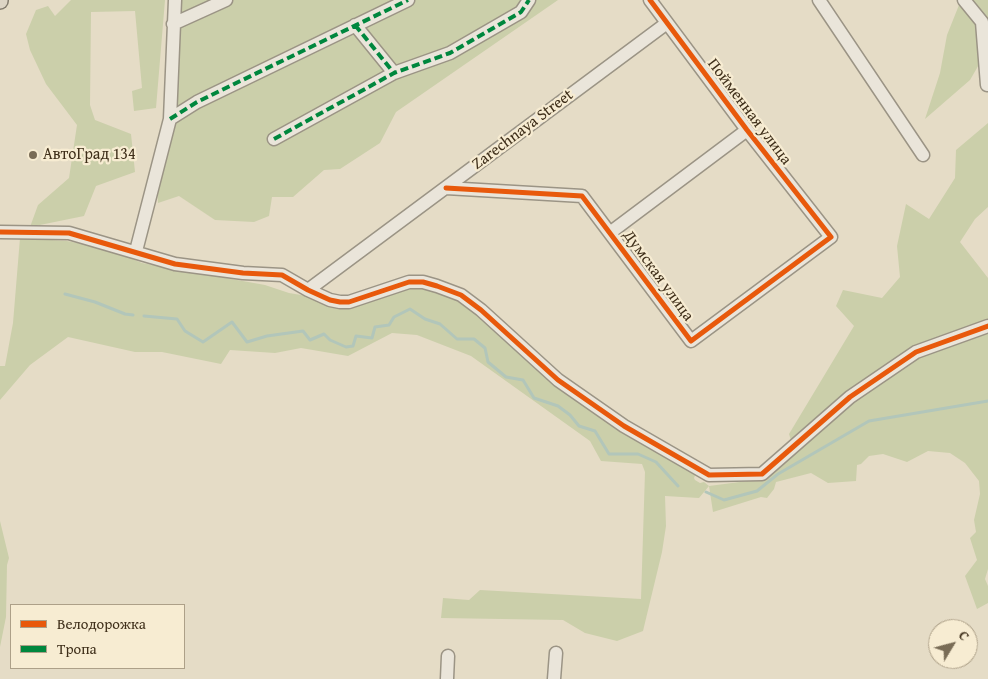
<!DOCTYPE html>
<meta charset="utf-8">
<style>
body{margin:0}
#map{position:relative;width:988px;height:679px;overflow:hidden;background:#e5dcc6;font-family:"Gentium Book Plus",serif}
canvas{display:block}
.legend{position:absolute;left:10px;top:604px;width:175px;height:65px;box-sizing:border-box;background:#f7ecd2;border:1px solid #ada088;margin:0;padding:6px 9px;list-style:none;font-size:15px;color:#3f2f1a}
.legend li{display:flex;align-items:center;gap:10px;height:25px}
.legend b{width:25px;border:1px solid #ada088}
.north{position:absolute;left:928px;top:619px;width:50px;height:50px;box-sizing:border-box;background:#f7ecd2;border:1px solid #ada088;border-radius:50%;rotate:53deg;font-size:14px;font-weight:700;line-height:20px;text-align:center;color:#3f2f1a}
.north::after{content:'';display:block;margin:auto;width:18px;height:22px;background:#796c56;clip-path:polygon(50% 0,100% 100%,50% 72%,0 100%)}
</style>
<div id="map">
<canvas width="988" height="679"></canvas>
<ul class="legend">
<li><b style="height:6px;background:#e8590c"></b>Велодорожка</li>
<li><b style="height:6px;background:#00873e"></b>Тропа</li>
</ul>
<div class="north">С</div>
</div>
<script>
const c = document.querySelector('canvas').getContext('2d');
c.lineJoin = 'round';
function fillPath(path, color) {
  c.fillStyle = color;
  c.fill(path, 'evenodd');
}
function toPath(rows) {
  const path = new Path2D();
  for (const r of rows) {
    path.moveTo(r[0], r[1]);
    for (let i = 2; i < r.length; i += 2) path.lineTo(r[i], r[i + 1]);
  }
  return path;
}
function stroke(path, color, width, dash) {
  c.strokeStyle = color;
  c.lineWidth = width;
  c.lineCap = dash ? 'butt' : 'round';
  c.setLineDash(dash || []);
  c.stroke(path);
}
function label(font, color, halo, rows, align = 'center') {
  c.font = font + ' "Gentium Book Plus",serif';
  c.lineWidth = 4.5;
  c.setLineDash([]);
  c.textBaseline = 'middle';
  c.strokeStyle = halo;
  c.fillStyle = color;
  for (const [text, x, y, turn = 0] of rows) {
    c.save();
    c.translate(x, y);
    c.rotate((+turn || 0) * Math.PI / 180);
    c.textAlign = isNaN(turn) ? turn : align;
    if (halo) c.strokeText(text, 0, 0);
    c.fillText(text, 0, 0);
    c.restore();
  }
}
const green = toPath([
 [71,0,165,0,156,108,134,111,132,91,142,88,135,11,91,12,90,105,95,120,131,134,135,172,96,186,84,216,30,227,38,205,69,178,77,125,46,84,30,50,26,34,36,10,48,6,55,16],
 [179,0,558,0,396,112,380,143,340,169,324,170,293,197,272,197,269,216,254,222,215,220,179,196,158,203,155,154,165,122],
 [961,0,988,0,988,49,970,80,925,119,940,73,947,35],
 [988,123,988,207,975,219,960,242,988,278,988,569,985,579,988,586,988,603,977,609,965,576,977,560,970,538,976,532,974,520,980,494,979,481,965,463,950,453,928,451,907,462,883,454,869,456,861,464,857,465,856,481,828,483,811,473,776,482,774,489,767,498,761,497,713,512,709,486,699,498,665,496,666,526,662,552,643,631,617,641,585,633,563,620,441,618,443,598,469,600,480,590,641,599,645,472,642,464,601,461,590,441,471,356,417,335,392,333,348,356,301,348,275,353,230,350,221,364,162,352,135,352,68,337,30,365,0,400,0,366,5,366,13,323,20,238,67,241,108,249,142,263,265,285,289,293,313,297,336,308,345,309,406,287,438,291,470,307,529,357,696,473,694,478,695,480,700,483,704,482,709,486,755,480,771,473,795,453,789,434,854,326,836,306,843,290,882,298,900,277,897,246,906,204,929,219,955,178,956,150],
 [0,521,9,558,7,565,6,617,0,647]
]);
const stream = toPath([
 [65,294,95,302,125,314,133,315],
 [144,316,177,319,185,331,203,342,232,322,247,342,267,336,303,331,310,340,324,334,330,340,346,347,353,346,356,336,372,338,375,327,389,325,394,317,410,309,425,319,440,324,457,339,474,339,485,348,488,362,506,377,523,380,534,398,558,406,570,415,579,426,595,431,609,454,638,454,656,462,678,486],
 [706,492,724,500,757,491,778,474,869,421,988,401]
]);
const minor = toPath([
 [819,0,923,155],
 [964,0,982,22,987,85],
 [173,24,226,0],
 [355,25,394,73],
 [170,119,197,102,408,0],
 [274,139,394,73,450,53,521,12,529,0],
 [446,188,582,196,691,341,831,237,747,130,650,0],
 [0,232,69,233,175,264,243,273,282,275,308,290,330,300,340,302,349,302,409,282,423,282,437,286,461,295,481,310,558,380,624,426,709,475,762,474,850,397,916,352,988,326],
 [611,232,747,130],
 [136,251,170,119,175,0],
 [308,290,667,23],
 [447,679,448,656],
 [554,679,556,653]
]);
const major = toPath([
 [0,1,0,0]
]);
const quiet = toPath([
 [355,25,394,73],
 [170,119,197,102,408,0],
 [274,139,394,73,450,53,521,12,529,0]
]);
const cycleway = toPath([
 [446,188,582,196,691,341,831,237,747,130,650,0],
 [0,232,69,233,175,264,243,273,282,275,308,290,330,300,340,302,349,302,409,282,423,282,437,286,461,295,481,310,558,380,624,426,709,475,762,474,850,397,916,352,988,326]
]);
const markers = [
 [33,155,5,"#796c56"]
];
const streetNames = [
 ["Пойменная улица",749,112,53],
 ["Zarechnaya Street",523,130,-37],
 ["Думская улица",658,276,54]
];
const poiNames = [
 ["АвтоГрад 134",43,155]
];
fillPath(green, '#cbcfaa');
stroke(stream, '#b2c6ba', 3);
stroke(minor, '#9b9485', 15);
stroke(major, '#837c6e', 18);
stroke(minor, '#eae5da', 12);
stroke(major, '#ddd5c5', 15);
stroke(quiet, '#00873e', 4, [8, 4]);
stroke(cycleway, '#e8590c', 5);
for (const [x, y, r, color] of markers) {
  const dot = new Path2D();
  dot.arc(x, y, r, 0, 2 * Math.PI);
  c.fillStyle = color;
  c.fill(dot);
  stroke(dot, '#f7ecd2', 2);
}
label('16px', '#3f2f1a', '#f7ecd2', streetNames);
label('16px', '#3f2f1a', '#f7ecd2', poiNames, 'left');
</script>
